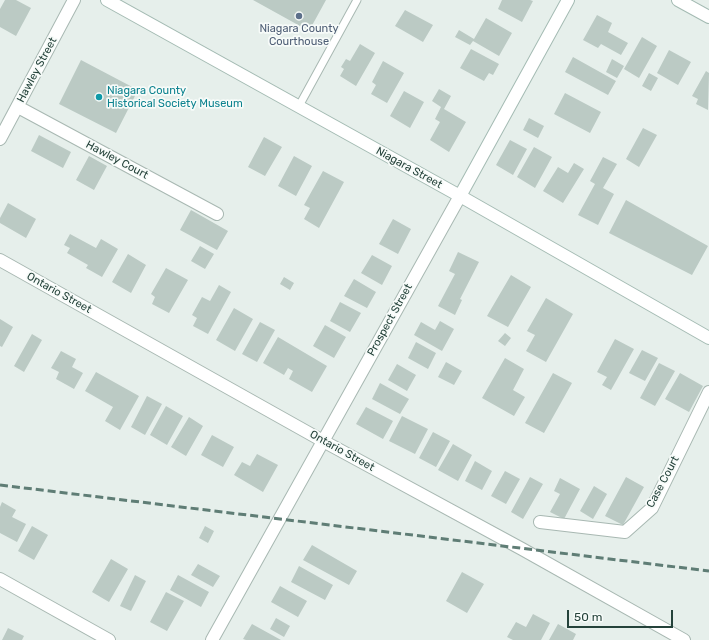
<!DOCTYPE html>
<style>
body{margin:0}
#map{position:relative;width:709px;height:640px;overflow:hidden;background:#e6efeb;font-family:Rubik,sans-serif}
canvas{display:block}
.scale{position:absolute;left:567px;top:610px;width:106px;height:18px;box-sizing:border-box;border:2px solid #24423a;border-top:0;padding-left:5px;font-size:12px;line-height:14px;white-space:nowrap;color:#24423a;-webkit-text-stroke:3px #f7fbf9;paint-order:stroke}
</style>
<div id="map">
<canvas width="709" height="640"></canvas>
<div class="scale">50 m</div>
</div>
<script>
const c = document.querySelector('canvas').getContext('2d');
c.lineJoin = 'round';
function fillPath(path, color) {
  c.fillStyle = color;
  c.fill(path, 'evenodd');
}
function toPath(rows) {
  const path = new Path2D();
  for (const r of rows) {
    path.moveTo(r[0], r[1]);
    for (let i = 2; i < r.length; i += 2) path.lineTo(r[i], r[i + 1]);
  }
  return path;
}
function stroke(path, color, width, dash) {
  c.strokeStyle = color;
  c.lineWidth = width;
  c.lineCap = dash ? 'butt' : 'round';
  c.setLineDash(dash || []);
  c.stroke(path);
}
function label(font, color, halo, rows, align = 'center') {
  c.font = font + ' Rubik,sans-serif';
  c.lineWidth = 3.5;
  c.setLineDash([]);
  c.textBaseline = 'middle';
  c.strokeStyle = halo;
  c.fillStyle = color;
  for (const [text, x, y, turn = 0] of rows) {
    c.save();
    c.translate(x, y);
    c.rotate((+turn || 0) * Math.PI / 180);
    c.textAlign = isNaN(turn) ? turn : align;
    if (halo) c.strokeText(text, 0, 0);
    c.fillText(text, 0, 0);
    c.restore();
  }
}
const building = toPath([
 [5,0,16,0,31,8,16,36,0,27,0,9],
 [253,0,326,0,309,31],
 [502,0,530,0,533,1,522,22,498,9],
 [405,10,433,25,423,42,395,26],
 [597,15,612,23,608,32,628,43,621,55,601,44,598,48,583,40],
 [486,18,512,33,499,56,473,41,470,45,455,37,459,30,474,39],
 [642,37,657,46,639,78,624,69],
 [360,44,375,53,356,86,340,76,344,69,341,67,346,59,350,61],
 [471,49,499,64,493,75,489,73,484,81,460,68],
 [669,50,691,62,678,85,657,73],
 [573,57,616,81,608,95,565,72],
 [612,59,624,66,617,78,606,72],
 [81,60,138,90,116,133,59,104],
 [383,61,404,73,387,103,371,94,376,85,372,82],
 [706,71,709,73,708,110,696,104,698,99,692,96],
 [649,73,658,78,651,91,642,86],
 [439,89,451,96,444,109,466,122,449,152,430,140,440,122,435,119,441,107,432,101],
 [404,91,424,102,410,128,390,116],
 [565,93,601,112,590,133,554,114],
 [529,118,544,126,538,138,523,130],
 [643,128,657,135,639,167,626,159],
 [39,135,71,152,63,168,31,151],
 [264,137,282,147,265,176,248,167],
 [510,140,527,149,513,175,496,165],
 [534,147,552,157,535,188,517,177],
 [89,156,107,166,94,190,76,180],
 [294,156,312,166,296,196,278,186],
 [603,157,617,164,603,188,614,194,598,225,578,215,595,184,590,181],
 [574,163,584,169,563,203,543,191,558,167,568,173],
 [323,171,344,182,319,228,304,219,310,208,304,205],
 [626,200,708,246,692,275,609,233],
 [8,203,36,219,26,238,0,223,0,218],
 [191,210,228,231,217,250,180,230],
 [393,219,411,229,398,254,379,244],
 [70,234,96,248,101,239,118,249,102,277,86,268,88,265,67,253,70,248,64,245],
 [200,246,214,254,205,269,191,261],
 [458,252,479,262,460,299,462,300,455,315,438,306,455,274,449,271],
 [128,254,146,265,131,293,112,282],
 [372,255,392,266,382,285,361,273],
 [166,268,188,280,169,313,152,304,155,297,151,294],
 [511,275,531,287,508,327,487,316],
 [284,277,294,283,290,290,280,284],
 [354,279,376,292,367,308,344,296],
 [219,285,231,292,208,334,193,326,197,318,192,315,202,297,210,301],
 [546,298,573,314,546,362,526,351,535,335,527,331],
 [340,302,361,313,350,332,330,321],
 [234,308,253,319,235,351,216,340],
 [0,319,13,327,2,347,0,346],
 [440,321,454,329,442,351,414,335,421,322,435,330],
 [260,322,275,330,257,362,242,354],
 [325,325,346,337,334,358,313,346],
 [505,333,511,338,505,346,498,341],
 [32,334,42,340,24,372,14,366],
 [278,337,327,366,312,392,289,379,293,371,288,368,284,375,263,363],
 [615,339,634,349,611,390,602,385,607,377,597,372],
 [416,342,436,353,428,369,408,358],
 [642,350,658,358,645,381,629,373],
 [61,351,76,359,72,367,83,373,74,389,56,379,59,372,51,368],
 [505,358,524,369,513,390,525,397,514,416,482,398],
 [446,362,462,371,454,385,438,377],
 [659,363,675,371,655,406,640,398],
 [397,364,416,375,407,391,388,380],
 [96,372,139,396,120,430,105,421,113,407,85,391],
 [553,373,572,383,544,433,525,423],
 [680,373,703,386,689,412,665,399],
 [380,383,409,399,400,414,372,399],
 [147,396,162,404,145,435,131,427],
 [166,406,183,416,167,445,150,435],
 [366,407,393,421,383,439,356,424],
 [402,416,428,429,415,454,389,441],
 [189,417,203,426,186,456,171,447],
 [433,432,450,441,436,467,419,458],
 [212,435,234,447,223,467,201,455],
 [453,444,472,455,458,481,438,470],
 [257,454,278,465,263,492,234,475,242,462,250,466],
 [475,461,492,471,482,490,465,481],
 [505,471,520,479,506,504,491,496],
 [530,477,543,484,523,519,511,512],
 [626,477,644,487,623,525,605,516],
 [560,478,580,489,564,519,550,512,560,494,554,491],
 [594,486,607,494,593,519,580,511],
 [2,502,16,510,12,517,26,524,17,542,0,533,0,507],
 [32,526,48,535,34,560,18,551],
 [205,526,214,531,208,543,199,538],
 [312,545,357,571,349,585,303,560],
 [111,559,128,569,109,602,92,592],
 [198,564,220,576,213,587,191,575],
 [299,566,333,585,325,600,291,582],
 [462,572,484,584,467,613,446,601],
 [135,575,146,581,131,611,120,606],
 [178,575,209,592,201,607,170,590],
 [280,586,307,601,298,617,271,602],
 [166,592,184,601,167,631,150,622],
 [533,614,550,623,541,640,513,640,507,637,516,622,526,627],
 [276,618,290,626,284,637,270,629],
 [252,624,281,640,246,640,243,639],
 [558,624,576,634,573,640,549,640],
 [8,628,24,636,22,640,2,640]
]);
const lane = toPath([
 [299,106,357,0]
]);
const street = toPath([
 [18,107,217,214],
 [0,139,74,0],
 [0,260,323,441,522,549,684,640],
 [540,522,625,532,652,508,709,392],
 [0,579,109,640],
 [212,640,460,196]
]);
const secondary = toPath([
 [107,0,460,196,709,338],
 [678,0,709,17],
 [460,196,568,0]
]);
const rail = toPath([
 [0,485,709,571]
]);
const markers = [
 [299,16,4,"#5c6f8a"],
 [99,97,4,"#0f9aa8"]
];
const serviceNames = [
 ["Niagara County",299,29],
 ["Courthouse",299,42]
];
const streetNames = [
 ["Hawley Street",37,70,-62],
 ["Hawley Court",117,160,28],
 ["Niagara Street",409,168,29],
 ["Ontario Street",59,293,29],
 ["Prospect Street",390,320,-61],
 ["Ontario Street",342,451,29],
 ["Case Court",663,482,-62]
];
const cultureNames = [
 ["Niagara County",107,91],
 ["Historical Society Museum",107,104]
];
fillPath(building, '#bbcac4');
stroke(lane, '#a8b8b2', 9);
stroke(street, '#a8b8b2', 14);
stroke(secondary, '#a4bbb3', 14);
stroke(lane, '#fff', 7);
stroke(street, '#fff', 12);
stroke(secondary, '#fff', 12);
stroke(rail, '#5f7d75', 3, [8, 4]);
for (const [x, y, r, color] of markers) {
  const dot = new Path2D();
  dot.arc(x, y, r, 0, 2 * Math.PI);
  c.fillStyle = color;
  c.fill(dot);
  stroke(dot, '#f7fbf9', 1.5);
}
label('11px', '#4e5e75', '#f7fbf9', serviceNames);
label('11px', '#24423a', '#f7fbf9', streetNames);
label('11px', '#0d838f', '#f7fbf9', cultureNames, 'left');
</script>
